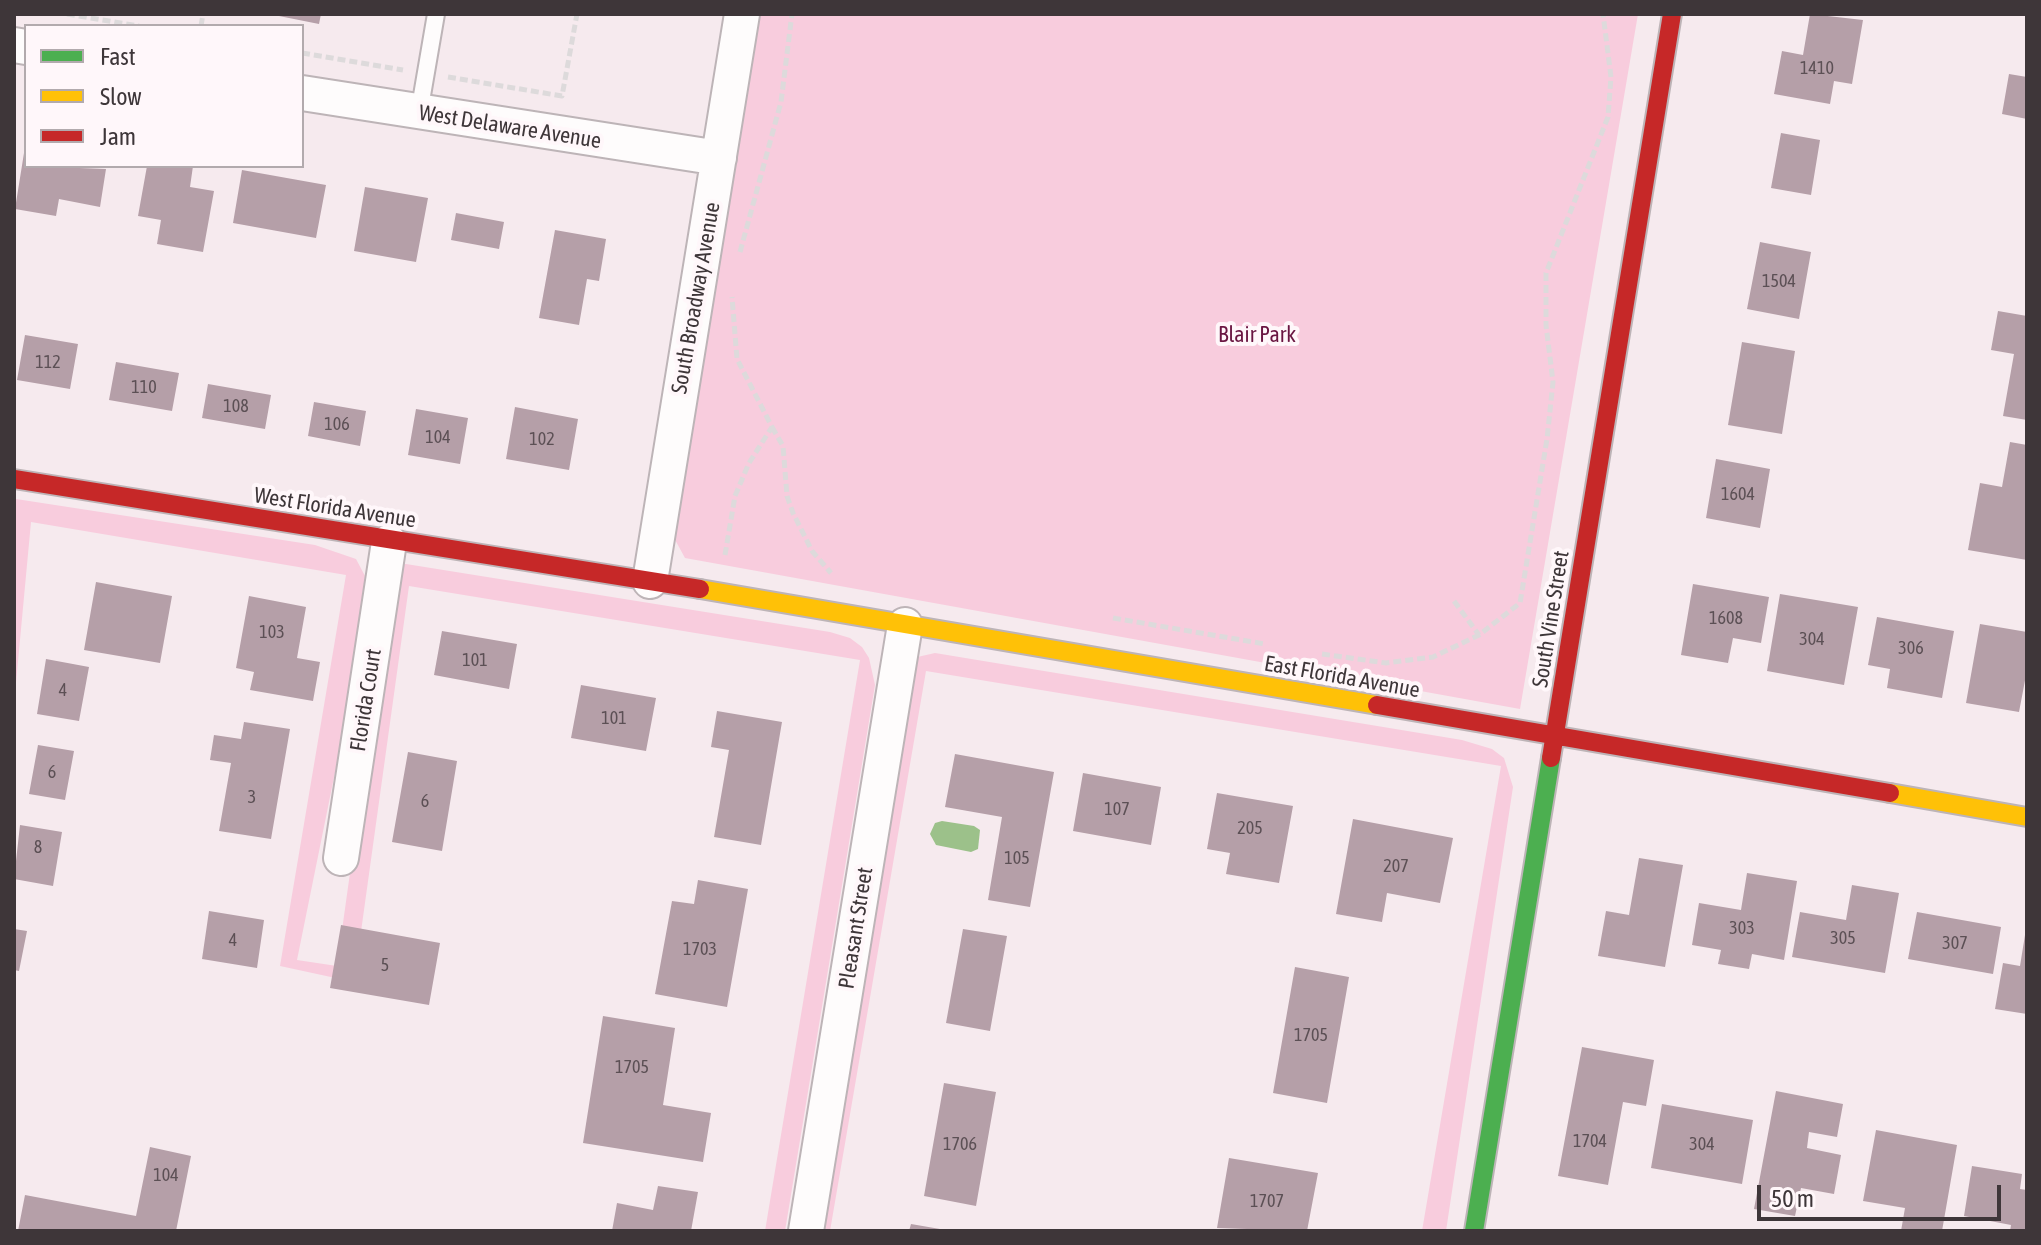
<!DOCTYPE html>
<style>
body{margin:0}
#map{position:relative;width:2041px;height:1245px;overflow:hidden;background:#f6eaee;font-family:"Asap Condensed",sans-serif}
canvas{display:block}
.frame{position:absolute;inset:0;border:16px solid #3e3639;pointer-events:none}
.legend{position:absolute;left:24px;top:24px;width:280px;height:144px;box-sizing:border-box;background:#fff7fa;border:2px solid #b2aaad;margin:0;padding:10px 14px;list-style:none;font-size:24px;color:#3e3639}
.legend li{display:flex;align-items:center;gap:16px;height:40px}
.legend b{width:40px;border:2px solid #b2aaad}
.scale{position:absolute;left:1757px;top:1185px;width:244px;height:36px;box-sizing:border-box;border:4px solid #3e3639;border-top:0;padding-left:10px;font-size:24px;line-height:28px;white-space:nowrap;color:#3e3639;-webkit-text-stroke:6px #fff7fa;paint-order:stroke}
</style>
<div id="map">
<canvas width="2041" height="1245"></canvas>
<div class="frame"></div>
<ul class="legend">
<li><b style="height:10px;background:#4caf50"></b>Fast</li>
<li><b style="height:10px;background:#ffc107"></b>Slow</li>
<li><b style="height:10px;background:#c62828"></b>Jam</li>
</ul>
<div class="scale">50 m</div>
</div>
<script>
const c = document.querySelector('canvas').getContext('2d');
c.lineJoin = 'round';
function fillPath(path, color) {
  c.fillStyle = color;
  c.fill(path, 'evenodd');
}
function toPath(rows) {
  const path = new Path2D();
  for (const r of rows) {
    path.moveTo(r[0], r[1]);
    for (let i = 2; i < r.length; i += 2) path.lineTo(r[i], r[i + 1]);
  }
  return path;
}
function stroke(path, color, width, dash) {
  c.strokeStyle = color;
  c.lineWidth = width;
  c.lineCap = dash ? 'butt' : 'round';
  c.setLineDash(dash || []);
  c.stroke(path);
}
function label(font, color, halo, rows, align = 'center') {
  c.font = font + ' "Asap Condensed",sans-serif';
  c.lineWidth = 8;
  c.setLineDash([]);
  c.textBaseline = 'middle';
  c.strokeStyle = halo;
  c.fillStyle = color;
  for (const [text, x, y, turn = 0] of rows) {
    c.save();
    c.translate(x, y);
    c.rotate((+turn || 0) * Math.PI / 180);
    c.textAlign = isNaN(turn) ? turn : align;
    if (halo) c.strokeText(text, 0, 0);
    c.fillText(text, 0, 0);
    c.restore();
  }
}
const green = toPath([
 [757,14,1638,14,1520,709,685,558,673,536],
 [16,499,315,545,356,559,365,576,345,723,297,960,337,966,393,565,406,564,830,632,850,638,862,647,869,658,875,685,785,1231,765,1231,860,660,409,586,354,982,280,966,346,575,31,522,14,704],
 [935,653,1462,740,1492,749,1504,758,1513,787,1446,1231,1422,1231,1501,766,926,671,830,1231,815,1231,913,658]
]);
const water = toPath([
 [942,821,974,826,980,830,978,849,971,852,936,845,930,834,935,823]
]);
const building = toPath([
 [269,14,321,14,319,24],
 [1810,14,1863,20,1852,84,1834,81,1830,104,1774,94,1782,51,1803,55],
 [2009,74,2027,77,2027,119,2002,114],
 [1781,133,1820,140,1811,195,1771,188],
 [24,153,26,166,106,169,100,207,59,199,56,216,15,209],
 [147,166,193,166,190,187,214,191,203,252,157,244,161,220,138,216],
 [242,170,326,185,316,238,233,223],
 [365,187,428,198,416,262,354,251],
 [456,213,504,222,499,249,451,240],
 [555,230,606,239,599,281,587,279,579,325,539,318],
 [1760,242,1811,252,1799,319,1747,309],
 [1998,311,2027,316,2027,420,2003,416,2014,354,1991,350],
 [25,335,78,344,70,389,17,380],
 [1742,342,1795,351,1782,434,1728,425],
 [116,362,179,373,172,411,109,400],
 [208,384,271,395,265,429,202,418],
 [314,402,366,411,360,446,308,436],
 [515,407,578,419,569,470,506,459],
 [416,409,468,418,460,464,408,455],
 [2010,442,2027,445,2027,560,1968,550,1980,483,2002,487],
 [1716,459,1770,469,1760,528,1706,518],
 [96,582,172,596,160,663,84,650],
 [1693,584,1769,597,1761,643,1733,638,1728,663,1681,655],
 [1780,594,1858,607,1844,685,1767,671],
 [249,596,306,607,297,658,320,662,313,701,250,690,254,672,236,668],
 [1877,617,1954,631,1942,698,1887,688,1890,669,1868,665],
 [1980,624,2027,632,2027,670,2019,712,1966,703],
 [442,631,517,644,509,689,434,675],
 [46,659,89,667,79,721,37,714],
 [581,685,656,698,646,751,571,738],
 [717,711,782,722,761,845,714,837,729,750,711,747],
 [244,722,290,729,271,839,219,831,231,763,210,760,214,735,241,739],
 [38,745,74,751,65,800,29,794],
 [408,752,457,761,442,851,392,842],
 [955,754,1054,772,1030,907,988,900,1002,817,945,807],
 [1083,773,1161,787,1151,845,1073,831],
 [1217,793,1293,806,1279,883,1226,874,1230,853,1207,849],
 [1353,819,1453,838,1440,903,1387,893,1382,922,1336,914],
 [20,825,62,832,53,886,14,879],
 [1639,858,1683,865,1665,967,1598,956,1606,911,1629,915],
 [1747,873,1797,881,1784,960,1752,954,1749,969,1718,964,1721,950,1692,945,1699,903,1741,910],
 [698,880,748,889,727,1007,655,994,672,901,694,904],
 [1852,885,1899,893,1885,973,1792,957,1800,912,1846,920],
 [209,911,264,920,257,968,202,959],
 [1917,912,2001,927,1993,974,1908,959],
 [341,925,440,943,429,1005,330,988],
 [14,929,27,931,19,971,14,970],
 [963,929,1007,936,990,1031,946,1023],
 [2025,935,2027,1014,1995,1009,2003,963,2020,966],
 [1295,967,1349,977,1327,1103,1273,1093],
 [603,1016,675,1028,663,1105,711,1113,703,1162,583,1143],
 [1582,1047,1654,1060,1646,1106,1623,1102,1608,1185,1558,1176],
 [944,1083,996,1092,976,1206,924,1196],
 [1776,1091,1843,1104,1837,1137,1809,1132,1807,1148,1841,1155,1834,1194,1801,1188,1795,1216,1754,1209],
 [1662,1104,1753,1120,1742,1184,1651,1168],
 [1876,1130,1957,1145,1942,1231,1901,1231,1905,1208,1863,1201],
 [150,1147,191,1156,176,1231,18,1231,25,1195,136,1216],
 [1229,1158,1318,1173,1307,1231,1217,1228],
 [1972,1166,2022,1174,2020,1189,2027,1190,2027,1231,2010,1231,2011,1225,1964,1216],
 [658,1186,698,1192,691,1231,612,1231,617,1203,653,1210],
 [911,1224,940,1229,940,1231,909,1231]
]);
const path = toPath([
 [67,14,139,26],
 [201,26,203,14],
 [302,53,403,70],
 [448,77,562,96,577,14],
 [740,252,781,102,792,14],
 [772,427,783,446,787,496,793,513,812,551,831,573],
 [725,555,735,496,749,463,772,427,737,359,732,297],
 [1454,601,1479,635],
 [1113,618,1265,644],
 [1322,654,1386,663,1433,657,1479,635,1520,603,1547,439,1553,382,1546,325,1546,273,1608,117,1611,77,1603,14]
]);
const lane = toPath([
 [419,113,436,14]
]);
const street = toPath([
 [14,45,26,47],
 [302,93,719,158],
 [650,581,742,14],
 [341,858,389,542],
 [806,1231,905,625]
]);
const fast = toPath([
 [1474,1231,1551,758]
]);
const slow = toPath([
 [700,589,1377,705],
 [1890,793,2027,817]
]);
const jam = toPath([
 [14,479,700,589],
 [1377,705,1890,793],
 [1551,758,1672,14]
]);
const numberNames = [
 ["1410",1817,68],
 ["1504",1779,281],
 ["112",48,362],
 ["110",144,387],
 ["108",236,406],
 ["106",337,424],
 ["104",438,437],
 ["102",542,439],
 ["1604",1738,494],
 ["1608",1726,618],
 ["103",272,632],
 ["304",1812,639],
 ["306",1911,648],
 ["101",475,660],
 ["4",63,690],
 ["101",614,718],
 ["6",52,772],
 ["3",252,797],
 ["6",425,801],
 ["107",1117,809],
 ["205",1250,828],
 ["8",38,847],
 ["105",1017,858],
 ["207",1396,866],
 ["303",1742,928],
 ["305",1843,938],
 ["4",233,940],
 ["307",1955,943],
 ["1703",700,949],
 ["5",385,965],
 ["1705",1311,1035],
 ["1705",632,1067],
 ["1704",1590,1141],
 ["1706",960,1144],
 ["304",1702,1144],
 ["104",166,1175],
 ["1707",1267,1201]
];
const streetNames = [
 ["West Delaware Avenue",510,127,9],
 ["South Broadway Avenue",696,298,-80],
 ["West Florida Avenue",335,508,9],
 ["South Vine Street",1551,619,-81],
 ["East Florida Avenue",1342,677,10],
 ["Florida Court",366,700,-81],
 ["Pleasant Street",856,928,-81]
];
const parkNames = [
 ["Blair Park",1257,335]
];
fillPath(green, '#f8ccdd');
fillPath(water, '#9cc18a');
fillPath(building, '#b59fa8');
stroke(lane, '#bdb4b7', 20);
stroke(street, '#bdb4b7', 38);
stroke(fast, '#bdb4b7', 22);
stroke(slow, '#bdb4b7', 22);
stroke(jam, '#bdb4b7', 22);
stroke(path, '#dddadb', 5, [8, 4]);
stroke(lane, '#fefcfc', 16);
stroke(street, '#fefcfc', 34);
stroke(fast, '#4caf50', 18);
stroke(slow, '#ffc107', 18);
stroke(jam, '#c62828', 18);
label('18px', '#5c5055', null, numberNames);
label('22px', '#3e3639', '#fff7fa', streetNames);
label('22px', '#6a1642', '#fff7fa', parkNames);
</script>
